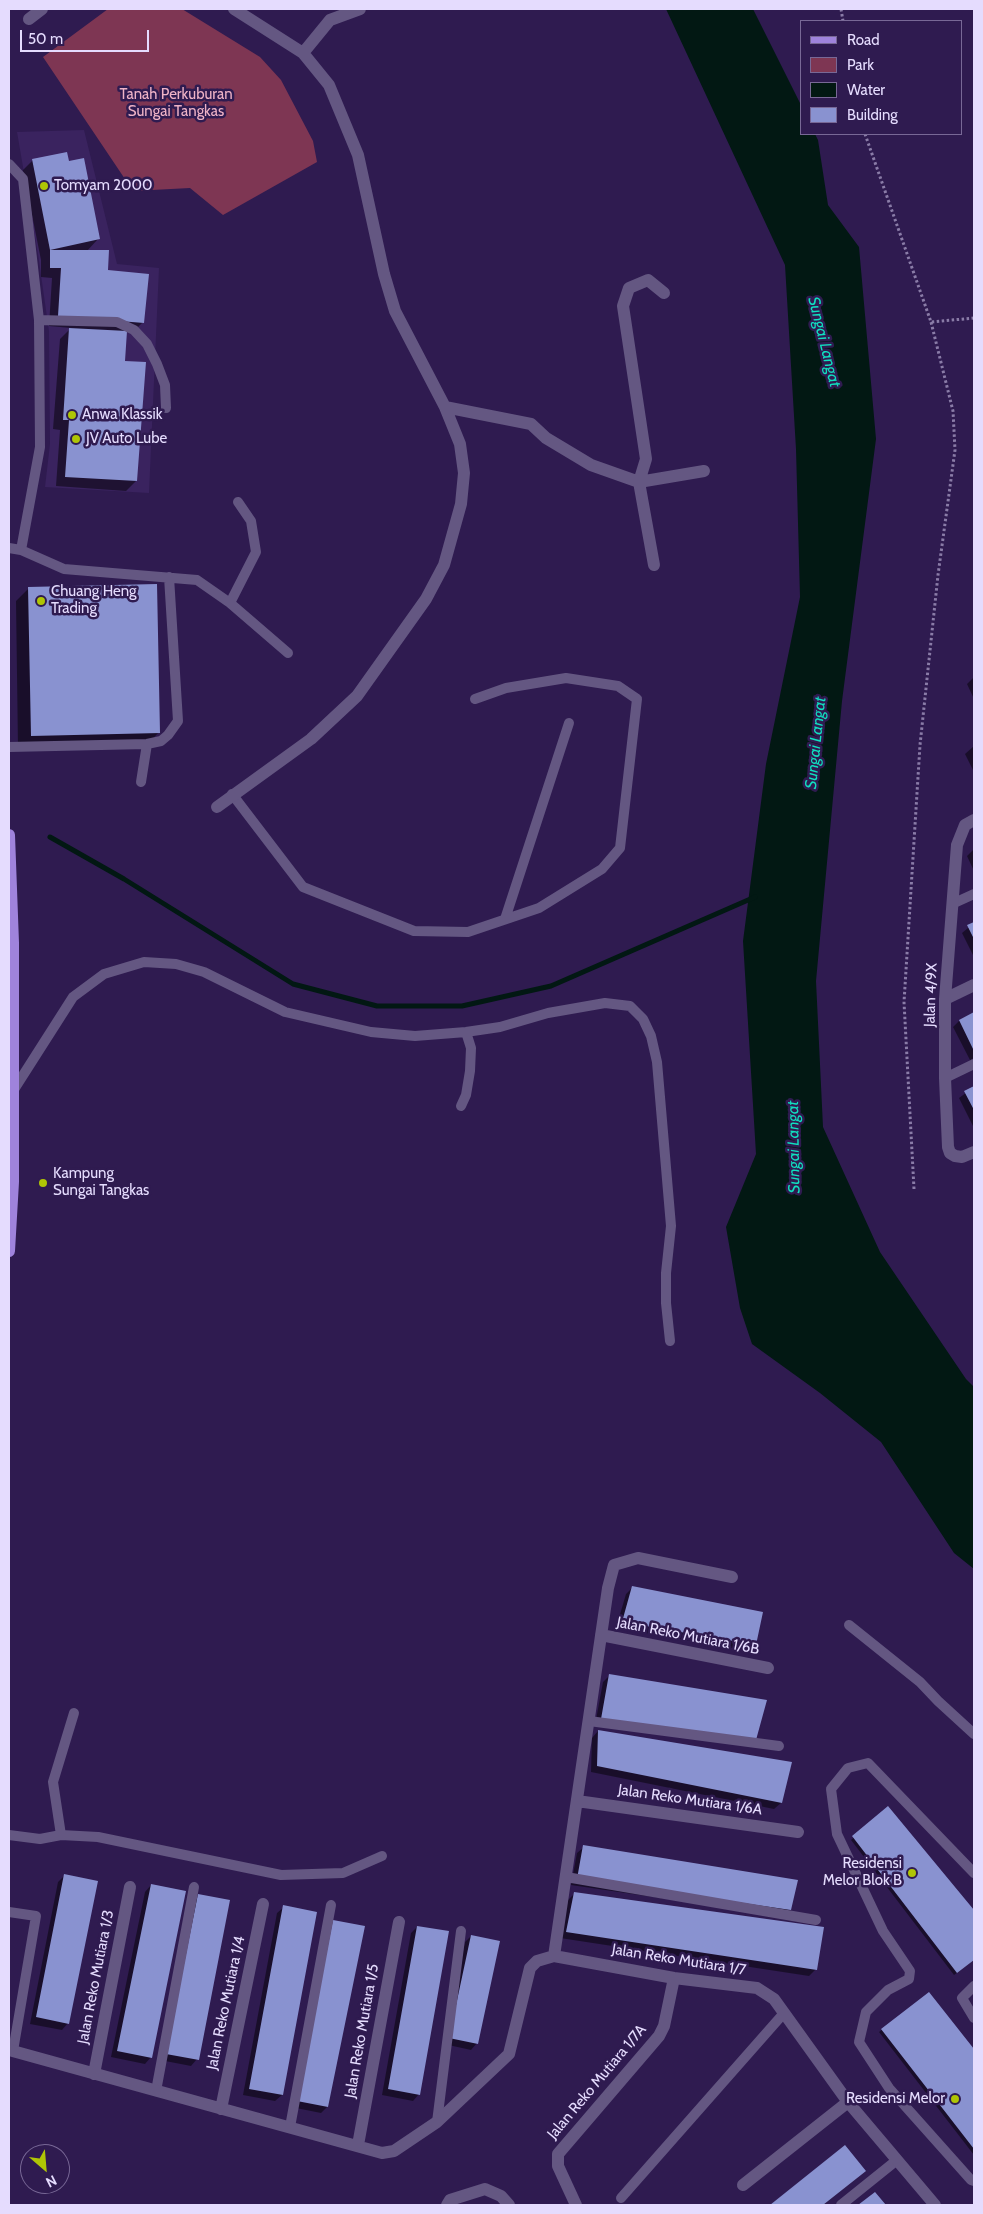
<!DOCTYPE html>
<style>
body{margin:0}
#map{position:relative;width:983px;height:2214px;overflow:hidden;background:#2f1b50;font-family:Cabin,sans-serif}
canvas{display:block}
.frame{position:absolute;inset:0;border:10px solid #e5dcfe;pointer-events:none}
.legend{position:absolute;left:800px;top:20px;width:162px;height:115px;box-sizing:border-box;background:#2f1b50;border:1px solid #786896;margin:0;padding:6px 9px;list-style:none;font-size:15px;color:#e5dcfe}
.legend li{display:flex;align-items:center;gap:10px;height:25px}
.legend b{width:25px;border:1px solid #786896}
.north{position:absolute;left:20px;top:2144px;width:50px;height:50px;box-sizing:border-box;background:#2f1b50;border:1px solid #786896;border-radius:50%;rotate:153deg;font-size:14px;font-weight:700;line-height:20px;text-align:center;color:#e5dcfe}
.north::after{content:'';display:block;margin:auto;width:18px;height:22px;background:#afc505;clip-path:polygon(50% 0,100% 100%,50% 72%,0 100%)}
.scale{position:absolute;left:20px;top:30px;width:129px;height:22px;box-sizing:border-box;border:2px solid #e5dcfe;border-top:0;padding-left:6px;font-size:15px;line-height:18px;white-space:nowrap;color:#e5dcfe;-webkit-text-stroke:4px #2f1b50;paint-order:stroke}
</style>
<div id="map">
<canvas width="983" height="2214"></canvas>
<div class="frame"></div>
<ul class="legend">
<li><b style="height:6px;background:#9f83dc"></b>Road</li>
<li><b style="height:14px;background:#7e3653"></b>Park</li>
<li><b style="height:14px;background:#021813"></b>Water</li>
<li><b style="height:14px;background:#8992d0"></b>Building</li>
</ul>
<div class="north">N</div>
<div class="scale">50 m</div>
</div>
<script>
const c = document.querySelector('canvas').getContext('2d');
c.lineJoin = 'round';
function fillPath(path, color) {
  c.fillStyle = color;
  c.fill(path, 'evenodd');
}
function toPath(rows) {
  const path = new Path2D();
  for (const r of rows) {
    path.moveTo(r[0], r[1]);
    for (let i = 2; i < r.length; i += 2) path.lineTo(r[i], r[i + 1]);
  }
  return path;
}
function stroke(path, color, width, dash) {
  c.strokeStyle = color;
  c.lineWidth = width;
  c.lineCap = dash ? 'butt' : 'round';
  c.setLineDash(dash || []);
  c.stroke(path);
}
function label(font, color, halo, rows, align = 'center') {
  c.font = font + ' Cabin,sans-serif';
  c.lineWidth = 5;
  c.setLineDash([]);
  c.textBaseline = 'middle';
  c.strokeStyle = halo;
  c.fillStyle = color;
  for (const [text, x, y, turn = 0] of rows) {
    c.save();
    c.translate(x, y);
    c.rotate((+turn || 0) * Math.PI / 180);
    c.textAlign = isNaN(turn) ? turn : align;
    if (halo) c.strokeText(text, 0, 0);
    c.fillText(text, 0, 0);
    c.restore();
  }
}
const built = toPath([
 [84,130,117,264,159,268,149,493,45,487,50,444,49,331,38,254,17,132]
]);
const green = toPath([
 [108,9,182,9,260,57,281,80,313,141,317,162,223,215,190,188,133,191,43,57]
]);
const water = toPath([
 [666,9,753,9,802,107,802,134,815,134,818,140,828,205,859,247,876,439,842,701,816,981,823,1127,880,1252,966,1379,974,1387,974,1569,954,1553,881,1442,820,1393,752,1344,740,1308,726,1227,756,1154,743,941,766,764,800,597,796,449,785,265]
]);
const shadow = toPath([
 [33,160,98,239,87,251,106,271,143,322,133,332,126,332,124,362,136,481,126,491,56,486,60,430,53,429,60,339,71,328,49,326,52,278,41,277,41,260,23,170],
 [29,588,159,732,146,746,18,748,16,601],
 [974,677,974,699,967,684],
 [974,746,974,772,965,754],
 [974,849,974,871,967,856],
 [974,923,974,957,962,933],
 [974,1013,974,1058,970,1060,953,1027,959,1021],
 [974,1087,974,1128,959,1098],
 [633,1587,755,1644,749,1651,616,1628,626,1594],
 [609,1676,766,1701,595,1725,603,1682],
 [598,1731,790,1763,781,1803,774,1809,591,1772,592,1738],
 [888,1808,974,1912,974,1960,954,1975,851,1840],
 [584,1847,790,1910,784,1916,571,1885,577,1853],
 [65,1875,68,2023,62,2030,30,2024,58,1882],
 [151,1885,151,2057,145,2064,111,2057,145,1892],
 [574,1894,816,1969,809,1976,560,1938,568,1900],
 [199,1895,197,2059,191,2066,160,2060,192,1902],
 [284,1907,282,2095,275,2101,243,2095,277,1913],
 [327,1927,327,2107,321,2113,291,2107],
 [417,1927,419,2094,413,2101,382,2095,411,1933],
 [471,1936,477,2043,471,2050,444,2044,465,1942],
 [929,1994,974,2051,974,2155,879,2032],
 [845,2147,858,2177,823,2205,772,2205]
]);
const stream = toPath([
 [50,837,124,879,293,984,377,1006,462,1006,551,986,755,897]
]);
const building = toPath([
 [67,152,69,161,84,158,100,239,50,250,32,159],
 [50,250,109,250,108,270,149,274,144,323,58,316,61,268,50,268],
 [69,328,127,331,125,361,146,362,137,481,65,477,69,420,63,420],
 [157,584,160,733,31,736,28,587],
 [974,922,974,939,967,925],
 [974,1012,974,1051,959,1020],
 [974,1086,974,1110,964,1091],
 [632,1586,763,1612,756,1645,622,1622],
 [609,1674,767,1700,756,1740,601,1719],
 [598,1730,792,1762,782,1803,597,1766],
 [888,1806,974,1910,974,1960,957,1973,852,1836],
 [583,1845,798,1880,791,1910,577,1879],
 [64,1874,98,1881,69,2024,36,2017],
 [151,1884,186,1891,152,2058,117,2051],
 [574,1892,824,1927,817,1970,566,1932],
 [198,1894,230,1900,199,2060,166,2054],
 [283,1905,317,1912,283,2095,249,2089],
 [333,1920,365,1926,328,2107,297,2101],
 [417,1926,449,1931,420,2095,388,2089],
 [471,1935,500,1941,478,2044,449,2038],
 [929,1992,974,2049,974,2149,881,2029],
 [845,2145,866,2171,823,2205,770,2205],
 [875,2192,886,2205,858,2205]
]);
const path = toPath([
 [841,9,843,21],
 [865,134,931,322,974,318],
 [914,1189,904,1002,920,745,938,575,955,450,953,411,931,322]
]);
const lane = toPath([
 [9,164,23,179,39,320,40,447,21,550,9,548],
 [39,320,117,322,134,330,147,344,157,364,165,385,166,408],
 [21,550,64,569,197,580,230,603,288,653],
 [230,603,256,552,251,521,238,502],
 [9,747,147,744,161,741,168,735,178,721,169,577],
 [141,782,147,744],
 [232,794,303,887,414,931,468,932,539,908,602,869,620,848,637,699,618,686,566,678,506,688,475,699],
 [952,904,974,894],
 [505,919,569,723],
 [945,1078,974,1064],
 [13,1091,73,997,104,974,144,962,176,964,204,972,285,1012,371,1032,415,1036,466,1032,500,1027,548,1013,605,1003,630,1006,643,1019,651,1036,657,1062,671,1226,666,1273,666,1303,670,1341],
 [461,1106,466,1095,470,1071,471,1048,466,1032],
 [849,1625,920,1682,938,1701,974,1734],
 [589,1721,779,1746],
 [9,1835,40,1839,61,1835,98,1837,281,1875,343,1873,382,1856],
 [61,1835,53,1782,74,1713],
 [974,1873,868,1763,848,1768,831,1789,837,1834,883,1931,910,1971,909,1979,888,1990,866,2012,859,2042,889,2088,971,2180,974,2181],
 [566,1877,816,1920],
 [9,1912,36,1916,13,2051],
 [974,1986,962,1998,974,2018],
 [156,2091,194,1887],
 [437,2122,461,1931],
 [290,2127,331,1905],
 [621,2198,784,2013],
 [841,2205,897,2160]
]);
const street = toPath([
 [29,19,42,9],
 [303,53,330,20,360,9],
 [445,407,531,424,546,438,591,465,639,482,704,471],
 [654,565,639,482,646,459,623,306,629,288,648,280,664,293],
 [217,807,311,739,357,696,426,599,444,565,461,504,464,473,460,444,445,407,395,311,384,274,358,155,329,85,303,53,234,9],
 [974,820,965,825,957,845,945,999,945,1078,948,1147,950,1153,955,1156,962,1157,974,1152],
 [945,999,974,985],
 [601,1635,768,1668],
 [577,1801,798,1832],
 [554,1956,608,1588,614,1565,638,1558,732,1577],
 [9,2050,382,2153,394,2151,437,2122,509,2054,530,1968,537,1961,554,1956,674,1978,757,1988,774,1999,848,2102,935,2205],
 [94,2074,130,1887],
 [221,2109,263,1904],
 [358,2145,399,1922],
 [743,2185,848,2102],
 [447,2205,450,2200,485,2189,501,2196,509,2205],
 [576,2205,558,2166,558,2154,659,2036,664,2026,674,1978]
]);
const primary = toPath([
 [9,835,13,943,13,1182,9,1251]
]);
const markers = [
 [44,186,5,"#afc505"],
 [72,415,5,"#afc505"],
 [76,439,5,"#afc505"],
 [41,601,5,"#afc505"],
 [43,1183,5,"#afc505"],
 [912,1873,5,"#afc505"],
 [955,2099,5,"#afc505"]
];
const parkNames = [
 ["Tanah Perkuburan",176,95],
 ["Sungai Tangkas",176,112]
];
const poiNames = [
 ["Tomyam 2000",54,186],
 ["Anwa Klassik",82,415],
 ["JV Auto Lube",86,439],
 ["Chuang Heng",51,592],
 ["Trading",51,609],
 ["Kampung",53,1174],
 ["Sungai Tangkas",53,1191],
 ["Residensi",902,1864,"right"],
 ["Melor Blok B",902,1881,"right"],
 ["Residensi Melor",945,2099,"right"]
];
const streetNames = [
 ["Jalan 4/9X",931,995,-88],
 ["Jalan Reko Mutiara 1/6B",688,1636,11],
 ["Jalan Reko Mutiara 1/6A",690,1800,8],
 ["Jalan Reko Mutiara 1/7",679,1960,9],
 ["Jalan Reko Mutiara 1/3",96,1977,-79],
 ["Jalan Reko Mutiara 1/4",226,2003,-78],
 ["Jalan Reko Mutiara 1/5",362,2031,-80],
 ["Jalan Reko Mutiara 1/7A",597,2082,-50]
];
const waterNames = [
 ["Sungai Langat",824,342,76],
 ["Sungai Langat",816,743,-84],
 ["Sungai Langat",794,1147,-91]
];
fillPath(built, '#3a235f');
fillPath(green, '#7e3653');
fillPath(water, '#021813');
fillPath(shadow, '#0007');
stroke(stream, '#021813', 5);
fillPath(building, '#8992d0');
stroke(path, '#8a7ca7', 3, [2.5, 2.5]);
stroke(lane, '#645782', 10);
stroke(street, '#645782', 12);
stroke(primary, '#9f83dc', 12);
for (const [x, y, r, color] of markers) {
  const dot = new Path2D();
  dot.arc(x, y, r, 0, 2 * Math.PI);
  c.fillStyle = color;
  c.fill(dot);
  stroke(dot, '#2f1b50', 2);
}
label('15px', '#efb3c6', '#2f1b50', parkNames);
label('15px', '#e5dcfe', '#2f1b50', poiNames, 'left');
label('15px', '#e5dcfe', '#2f1b50', streetNames);
label('italic 16px', '#10e0c0', '#2f1b50', waterNames);
</script>
